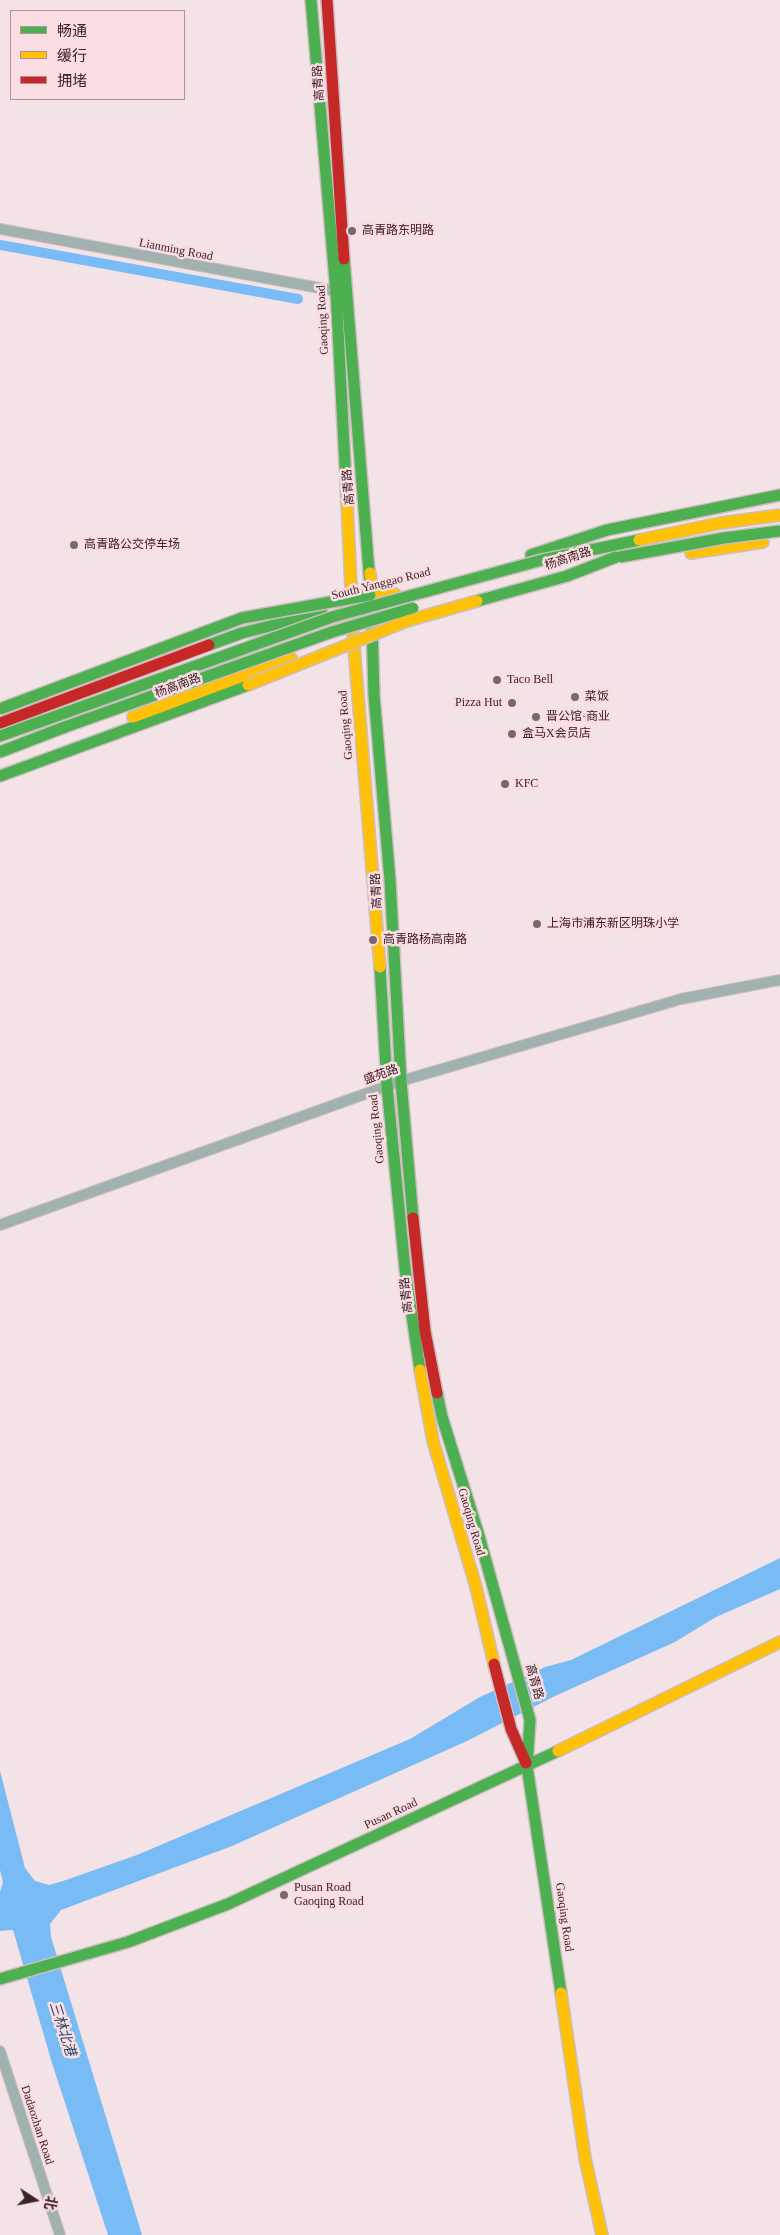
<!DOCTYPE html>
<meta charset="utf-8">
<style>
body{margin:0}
#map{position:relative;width:780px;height:2235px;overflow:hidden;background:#f3e3e6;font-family:"Times New Roman","Noto Sans SC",serif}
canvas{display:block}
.legend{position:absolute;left:10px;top:10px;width:175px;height:90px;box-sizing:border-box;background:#f9dde2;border:1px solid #ad9297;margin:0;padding:6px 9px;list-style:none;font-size:15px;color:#3b2227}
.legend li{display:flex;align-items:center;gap:10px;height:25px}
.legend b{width:25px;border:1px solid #ad9297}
.north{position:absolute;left:10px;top:2175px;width:50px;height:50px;-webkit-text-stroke:4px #f9dde2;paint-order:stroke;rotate:101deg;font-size:14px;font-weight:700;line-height:20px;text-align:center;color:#3b2227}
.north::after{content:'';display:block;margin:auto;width:18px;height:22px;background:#3b2227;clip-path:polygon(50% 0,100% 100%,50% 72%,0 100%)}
</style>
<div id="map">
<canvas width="780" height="2235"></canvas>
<ul class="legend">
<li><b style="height:6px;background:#4caf50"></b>畅通</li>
<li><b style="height:6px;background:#ffc107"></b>缓行</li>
<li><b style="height:6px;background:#c62828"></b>拥堵</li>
</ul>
<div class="north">北</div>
</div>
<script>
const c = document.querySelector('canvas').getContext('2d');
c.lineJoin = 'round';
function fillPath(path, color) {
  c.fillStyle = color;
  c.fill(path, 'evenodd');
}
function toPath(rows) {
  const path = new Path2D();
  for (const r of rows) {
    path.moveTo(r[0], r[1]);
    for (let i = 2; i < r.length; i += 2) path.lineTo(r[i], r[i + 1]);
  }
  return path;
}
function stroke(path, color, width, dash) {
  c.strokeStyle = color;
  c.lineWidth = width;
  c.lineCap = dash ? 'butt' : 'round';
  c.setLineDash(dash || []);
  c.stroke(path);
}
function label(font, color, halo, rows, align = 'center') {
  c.font = font + ' "Times New Roman","Noto Sans SC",serif';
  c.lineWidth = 5;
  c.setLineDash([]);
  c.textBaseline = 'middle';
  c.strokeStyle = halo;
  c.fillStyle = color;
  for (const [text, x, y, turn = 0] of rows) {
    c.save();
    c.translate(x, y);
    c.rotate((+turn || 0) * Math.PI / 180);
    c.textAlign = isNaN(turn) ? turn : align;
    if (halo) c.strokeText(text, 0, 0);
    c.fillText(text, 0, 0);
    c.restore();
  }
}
const water = toPath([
 [780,1558,780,1589,716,1617,675,1642,555,1696,467,1741,232,1846,61,1910,50,1924,51,1937,142,2235,108,2235,52,2063,13,1930,0,1931,0,1892,3,1882,0,1870,0,1771,25,1868,35,1881,49,1885,63,1881,137,1855,410,1739,480,1697,545,1667,571,1660]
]);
const canal = toPath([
 [0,245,298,299]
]);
const street = toPath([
 [0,229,341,292],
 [0,1225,401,1081,681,999,780,980],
 [0,2051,60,2235]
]);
const fast = toPath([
 [311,0,336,292,347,503],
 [344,259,370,584],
 [531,555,607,530,780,495],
 [372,624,374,695,390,880,401,1081,413,1218],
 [209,645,242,633,322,613],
 [0,736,59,715],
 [0,752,65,727],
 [0,776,248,685],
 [380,967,387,1086,405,1269,420,1370],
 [437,1393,442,1417,479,1536,530,1720,527,1766,561,1993],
 [0,1979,128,1942,228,1904,558,1751]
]);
const slow = toPath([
 [347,503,352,608],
 [691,553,763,542],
 [370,573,372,586,377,592,395,594],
 [353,634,380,967],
 [133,717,291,658],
 [420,1370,433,1441,476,1587,494,1664],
 [558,1751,780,1642],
 [561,1993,585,2158,602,2235]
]);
const jam = toPath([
 [327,0,344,259],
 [0,723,209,645],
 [413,1218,425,1331,437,1393],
 [494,1664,511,1729,526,1763]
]);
const fastBridge = toPath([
 [620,557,724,538,780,531],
 [477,601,567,576,616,557],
 [0,709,242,618,370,595],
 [59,715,332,617,542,560,639,540],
 [65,727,332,632,413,608]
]);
const slowBridge = toPath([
 [639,540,721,523,780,515],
 [248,685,407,621,477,601]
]);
const markers = [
 [352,231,5,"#7b666a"],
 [74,545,5,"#7b666a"],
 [497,680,5,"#7b666a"],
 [575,697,5,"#7b666a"],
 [512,703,5,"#7b666a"],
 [536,717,5,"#7b666a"],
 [512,734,5,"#7b666a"],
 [505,784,5,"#7b666a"],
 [537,924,5,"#7b666a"],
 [373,940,5,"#7b666a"],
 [284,1895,5,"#7b666a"]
];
const streetNames = [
 ["高青路",319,83,-94],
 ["Lianming Road",176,250,11],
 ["Gaoqing Road",323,320,-93],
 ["高青路",349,487,-95],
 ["杨高南路",568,559,-18],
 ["South Yanggao Road",381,584,-14],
 ["杨高南路",178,686,-21],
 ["Gaoqing Road",346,725,-95],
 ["高青路",377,891,-93],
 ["盛苑路",381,1075,-20],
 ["Gaoqing Road",377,1129,-96],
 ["高青路",407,1295,-97],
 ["Gaoqing Road",471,1522,74],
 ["高青路",534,1682,74],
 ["Pusan Road",391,1814,-25],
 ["Gaoqing Road",564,1917,82],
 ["Dadaozhan Road",37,2125,72]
];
const poiNames = [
 ["高青路东明路",362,231],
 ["高青路公交停车场",84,545],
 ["Taco Bell",507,680],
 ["菜饭",585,697],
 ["Pizza Hut",502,703,"right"],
 ["晋公馆·商业",546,717],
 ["盒马X会员店",522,734],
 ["KFC",515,784],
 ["上海市浦东新区明珠小学",547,924],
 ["高青路杨高南路",383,940],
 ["Pusan Road",294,1888],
 ["Gaoqing Road",294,1902]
];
const waterNames = [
 ["三林北港",62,2029,72]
];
fillPath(water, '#79bbf4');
stroke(canal, '#79bbf4', 10);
stroke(street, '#cdbec1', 12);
stroke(fast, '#cdbec1', 14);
stroke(slow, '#cdbec1', 14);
stroke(jam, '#cdbec1', 14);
stroke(street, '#a1b1af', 10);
stroke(fast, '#4caf50', 11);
stroke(slow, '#ffc107', 11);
stroke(jam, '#c62828', 11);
stroke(fastBridge, '#cdbec1', 14, []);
stroke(slowBridge, '#cdbec1', 14, []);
stroke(fastBridge, '#4caf50', 11);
stroke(slowBridge, '#ffc107', 11);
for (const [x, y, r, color] of markers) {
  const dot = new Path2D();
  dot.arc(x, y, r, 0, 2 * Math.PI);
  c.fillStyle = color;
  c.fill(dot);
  stroke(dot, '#f9dde2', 2);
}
label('12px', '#3b2227', '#f9dde2', streetNames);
label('12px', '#3b2227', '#f9dde2', poiNames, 'left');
label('italic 14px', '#22496a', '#f9dde2', waterNames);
</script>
